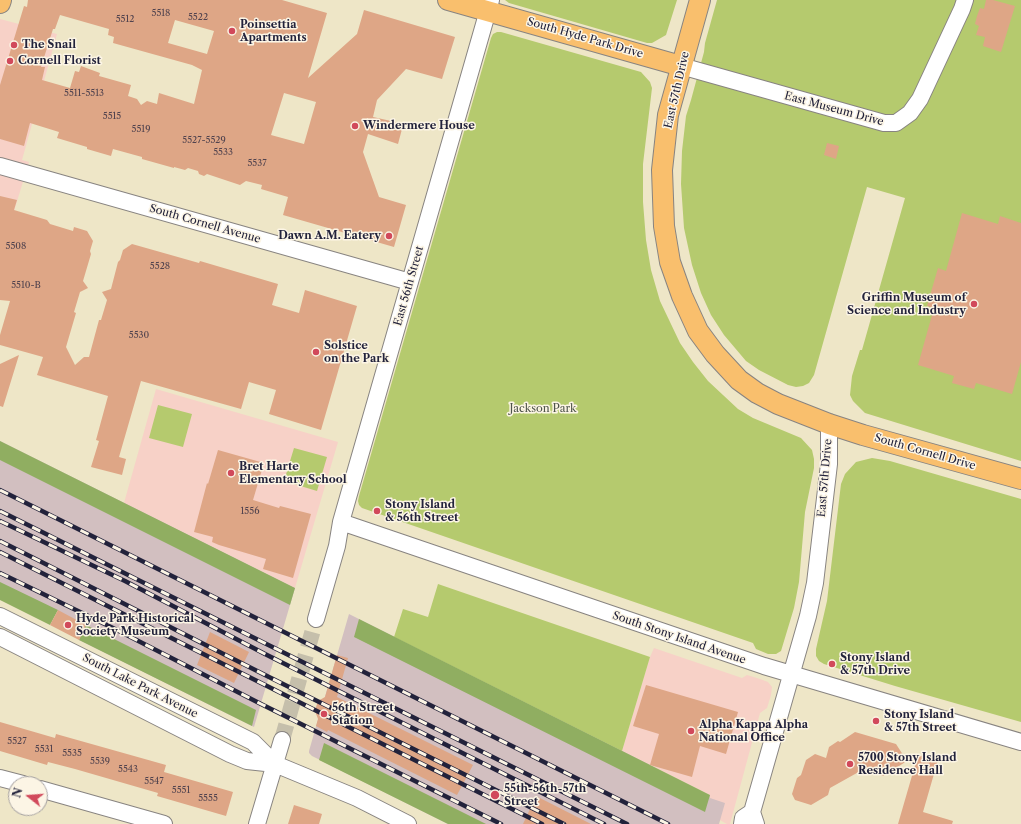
<!DOCTYPE html>
<style>
body{margin:0}
#map{position:relative;width:1021px;height:824px;overflow:hidden;background:#eee6c7;font-family:"Libre Caslon Text",serif}
canvas{display:block}
.north{position:absolute;left:8px;top:776px;width:40px;height:40px;box-sizing:border-box;background:#fcf5e5;border:1px solid #a5a1a1;border-radius:50%;rotate:287deg;font-size:11px;font-weight:700;line-height:16px;text-align:center;color:#22223b}
.north::after{content:'';display:block;margin:auto;width:14px;height:18px;background:#d1495b;clip-path:polygon(50% 0,100% 100%,50% 72%,0 100%)}
</style>
<div id="map">
<canvas width="1021" height="824"></canvas>
<div class="north">N</div>
</div>
<script>
const c = document.querySelector('canvas').getContext('2d');
c.lineJoin = 'round';
function fillPath(path, color) {
  c.fillStyle = color;
  c.fill(path, 'evenodd');
}
function toPath(rows) {
  const path = new Path2D();
  for (const r of rows) {
    path.moveTo(r[0], r[1]);
    for (let i = 2; i < r.length; i += 2) path.lineTo(r[i], r[i + 1]);
  }
  return path;
}
function stroke(path, color, width, dash) {
  c.strokeStyle = color;
  c.lineWidth = width;
  c.lineCap = dash ? 'butt' : 'round';
  c.setLineDash(dash || []);
  c.stroke(path);
}
function label(font, color, halo, rows, align = 'center') {
  c.font = font + ' "Libre Caslon Text",serif';
  c.lineWidth = 3;
  c.setLineDash([]);
  c.textBaseline = 'middle';
  c.strokeStyle = halo;
  c.fillStyle = color;
  for (const [text, x, y, turn = 0] of rows) {
    c.save();
    c.translate(x, y);
    c.rotate((+turn || 0) * Math.PI / 180);
    c.textAlign = isNaN(turn) ? turn : align;
    if (halo) c.strokeText(text, 0, 0);
    c.fillText(text, 0, 0);
    c.restore();
  }
}
const built = toPath([
 [0,19,57,34,22,160,29,162,0,257],
 [156,389,338,442,295,588,124,503],
 [654,648,742,678,747,675,760,679,768,682,772,687,771,695,767,708,760,713,730,824,727,824,705,812,710,795,622,751,650,657]
]);
const industrial = toPath([
 [0,441,295,588,254,727,79,640,58,611,0,600],
 [349,614,650,765,698,799,710,795,710,798,725,803,719,824,448,824,312,756,309,753,309,751,319,716,317,715,315,711,318,701,321,699,324,700]
]);
const green = toPath([
 [505,0,677,0,666,35,652,43,647,43,509,3],
 [717,0,1021,0,1021,461,865,413,853,401,850,395,852,376,860,350,862,350,905,198,867,187,814,375,809,383,803,386,796,387,788,385,759,370,746,361,724,335,711,315,701,293,692,265,684,228,681,184,682,151,686,116,691,100,704,52,705,43],
 [497,32,501,32,641,72,650,82,652,88,643,164,643,202,646,240,651,270,660,301,680,343,693,362,708,381,738,409,753,418,801,438,812,450,814,459,814,468,805,512,799,582,794,608,781,651,776,654,768,654,756,649,753,643,362,508,359,505,358,501,359,496,491,38,493,34],
 [158,405,192,414,183,447,149,438],
 [294,448,327,457,317,491,284,481],
 [872,458,890,461,1021,499,1021,722,895,686,824,664,819,661,816,656,816,649,827,601,841,484,845,474,856,462],
 [438,584,650,657,622,751,394,637,403,609,428,617]
]);
const forest = toPath([
 [0,441,295,588,290,605,0,460],
 [0,582,58,610,50,625,0,600],
 [359,619,710,795,705,812,354,637],
 [86,625,256,710,252,726,79,640],
 [324,743,486,824,448,824,319,760]
]);
const building = toPath([
 [28,0,282,0,327,13,308,78,357,34,364,10,455,37,442,79,406,69,377,100,373,117,400,123,402,129,398,144,368,134,363,152,379,197,406,205,394,247,283,215,288,197,261,189,262,185,246,181,240,185,207,174,204,176,199,174,198,171,188,168,185,170,174,167,174,168,142,159,142,157,113,149,111,156,87,149,87,147,57,138,59,132,30,123,24,146,0,139,0,85,24,6,27,7],
 [60,15,109,29,108,35,114,37,113,43,192,65,202,70,194,104,159,93,157,104,147,101,141,105,137,99,128,96,131,85,99,76,100,73,81,66,79,72,75,71,70,88,42,80,45,67,41,67,53,29,55,29],
 [175,20,214,31,207,54,168,43],
 [284,93,316,102,304,144,271,135],
 [986,0,993,0,1015,6,1001,52,983,46,985,37,976,35,979,26,975,24,977,16,980,8,984,9],
 [827,143,839,146,836,159,824,155],
 [0,196,17,200,14,210,47,220,50,224,73,231,74,227,87,231,93,241,90,251,91,254,83,281,88,288,80,292,74,312,76,313,66,347,75,365,84,357,89,357,99,320,101,320,107,300,102,292,111,289,118,262,120,260,123,250,132,244,199,263,200,261,278,284,272,305,299,313,305,290,357,306,321,430,269,414,276,390,249,382,241,409,141,381,119,457,126,459,122,475,91,467,99,441,96,440,108,396,37,375,43,357,0,345,0,335,10,301,0,300],
 [962,213,998,224,1000,216,1021,223,1021,362,1012,394,976,383,974,389,952,383,954,376,918,365,934,308,927,306,938,268,946,271],
 [19,355,3,407,0,406,0,364],
 [218,450,264,463,253,500,279,508,280,506,311,514,293,578,263,569,266,559,219,545,212,542,213,537,194,532,207,483,208,484],
 [58,610,86,625,79,640,50,625],
 [210,632,249,652,234,683,197,665],
 [337,655,348,658,337,697,473,765,457,795,328,730,327,732,316,726,318,719,315,711,318,701,325,697],
 [646,685,738,712,726,754,700,746,692,777,650,765,659,734,633,726],
 [0,722,55,738,56,734,166,765,164,772,233,792,226,816,157,796,158,793,75,769,48,762,47,765,0,751],
 [855,732,896,744,907,761,883,776,864,769,830,788,828,795,811,805,795,800,792,794,797,778,801,775,806,760,815,754,826,758,829,747,838,741,840,742],
 [918,755,938,760,923,812,953,821,952,824,898,824],
 [536,796,591,824,523,824],
 [294,805,322,814,319,824,288,824]
]);
const minorTunnel = toPath([
 [282,740,316,619]
]);
const minor = toPath([
 [681,66,884,123,896,123,910,113,920,99,962,9,965,0],
 [0,166,410,282],
 [341,522,764,666,1021,742],
 [0,616,253,742,275,764],
 [316,619,337,546,341,522,349,494,491,0],
 [0,637,230,754,247,761,275,764,357,798,408,824],
 [0,778,23,784],
 [40,789,164,824],
 [257,824,282,740],
 [742,824,743,818,752,812],
 [756,824,752,812,808,616,815,583,829,464,829,424]
]);
const major = toPath([
 [448,0,681,66],
 [700,0,668,115,662,170,664,226,670,262,682,296,698,331,715,354,739,380,757,393,778,404,829,424,863,435,1021,479],
 [0,3,1,0]
]);
const rail = toPath([
 [0,490,668,824],
 [0,511,627,824],
 [0,521,125,581,265,654,604,824],
 [0,541,269,677,564,824],
 [0,552,542,824],
 [0,573,115,629,261,704,501,824]
]);
const markers = [
 [232,31,4,"#d1495b"],
 [14,45,4,"#d1495b"],
 [10,61,4,"#d1495b"],
 [355,126,4,"#d1495b"],
 [389,236,4,"#d1495b"],
 [974,304,4,"#d1495b"],
 [316,352,4,"#d1495b"],
 [231,473,4,"#d1495b"],
 [377,511,4,"#d1495b"],
 [68,625,4,"#d1495b"],
 [832,664,4,"#d1495b"],
 [324,714,4,"#d1495b"],
 [876,721,4,"#d1495b"],
 [691,731,4,"#d1495b"],
 [850,764,4,"#d1495b"],
 [495,795,5,"#d1495b"]
];
const numberNames = [
 ["5518",161,13],
 ["5522",198,17],
 ["5512",125,19],
 ["5511-5513",84,93],
 ["5515",112,116],
 ["5519",141,129],
 ["5527-5529",204,140],
 ["5533",223,152],
 ["5537",257,163],
 ["5508",16,246],
 ["5528",160,266],
 ["5510-B",26,285],
 ["5530",139,335],
 ["1556",250,511],
 ["5527",17,741],
 ["5531",44,749],
 ["5535",72,753],
 ["5539",100,761],
 ["5543",128,769],
 ["5547",154,781],
 ["5551",181,790],
 ["5555",208,798]
];
const poiNames = [
 ["Poinsettia",240,25],
 ["Apartments",240,38],
 ["The Snail",22,45],
 ["Cornell Florist",18,61],
 ["Windermere House",363,126],
 ["Dawn A.M. Eatery",381,236,"right"],
 ["Griffin Museum of",966,298,"right"],
 ["Science and Industry",966,311,"right"],
 ["Solstice",324,346],
 ["on the Park",324,359],
 ["Bret Harte",239,467],
 ["Elementary School",239,480],
 ["Stony Island",385,505],
 ["& 56th Street",385,518],
 ["Hyde Park Historical",76,619],
 ["Society Museum",76,632],
 ["Stony Island",840,658],
 ["& 57th Drive",840,671],
 ["56th Street",332,708],
 ["Station",332,721],
 ["Stony Island",884,715],
 ["& 57th Street",884,728],
 ["Alpha Kappa Alpha",699,725],
 ["National Office",699,738],
 ["5700 Stony Island",858,758],
 ["Residence Hall",858,771],
 ["55th-56th-57th",504,789],
 ["Street",504,802]
];
const streetNames = [
 ["South Hyde Park Drive",585,38,16],
 ["East 57th Drive",677,90,-77],
 ["East Museum Drive",834,109,15],
 ["South Cornell Avenue",205,224,16],
 ["East 56th Street",409,286,-74],
 ["South Cornell Drive",925,452,16],
 ["East 57th Drive",825,478,-85],
 ["South Stony Island Avenue",679,638,19],
 ["South Lake Park Avenue",140,686,27]
];
const parkNames = [
 ["Jackson Park",543,409]
];
fillPath(built, '#f7d1c7');
fillPath(industrial, '#d2bfc0');
fillPath(green, '#b5ca6e');
fillPath(forest, '#90ae61');
fillPath(building, '#dea686');
stroke(minorTunnel, '#c5bfab', 16, [16, 8]);
stroke(minor, '#888481', 18);
stroke(major, '#888481', 22);
stroke(minor, '#fff', 16);
stroke(major, '#f9bf6d', 20);
stroke(rail, '#22223b', 4.5);
stroke(rail, '#fcf5e5', 3, [9]);
for (const [x, y, r, color] of markers) {
  const dot = new Path2D();
  dot.arc(x, y, r, 0, 2 * Math.PI);
  c.fillStyle = color;
  c.fill(dot);
  stroke(dot, '#fcf5e5', 1.5);
}
label('9px', '#51434e', null, numberNames);
label('bold 11px', '#22223b', '#fcf5e5', poiNames, 'left');
label('11px', '#22223b', '#fcf5e5', streetNames);
label('11px', '#4e544a', '#fcf5e5', parkNames);
</script>
